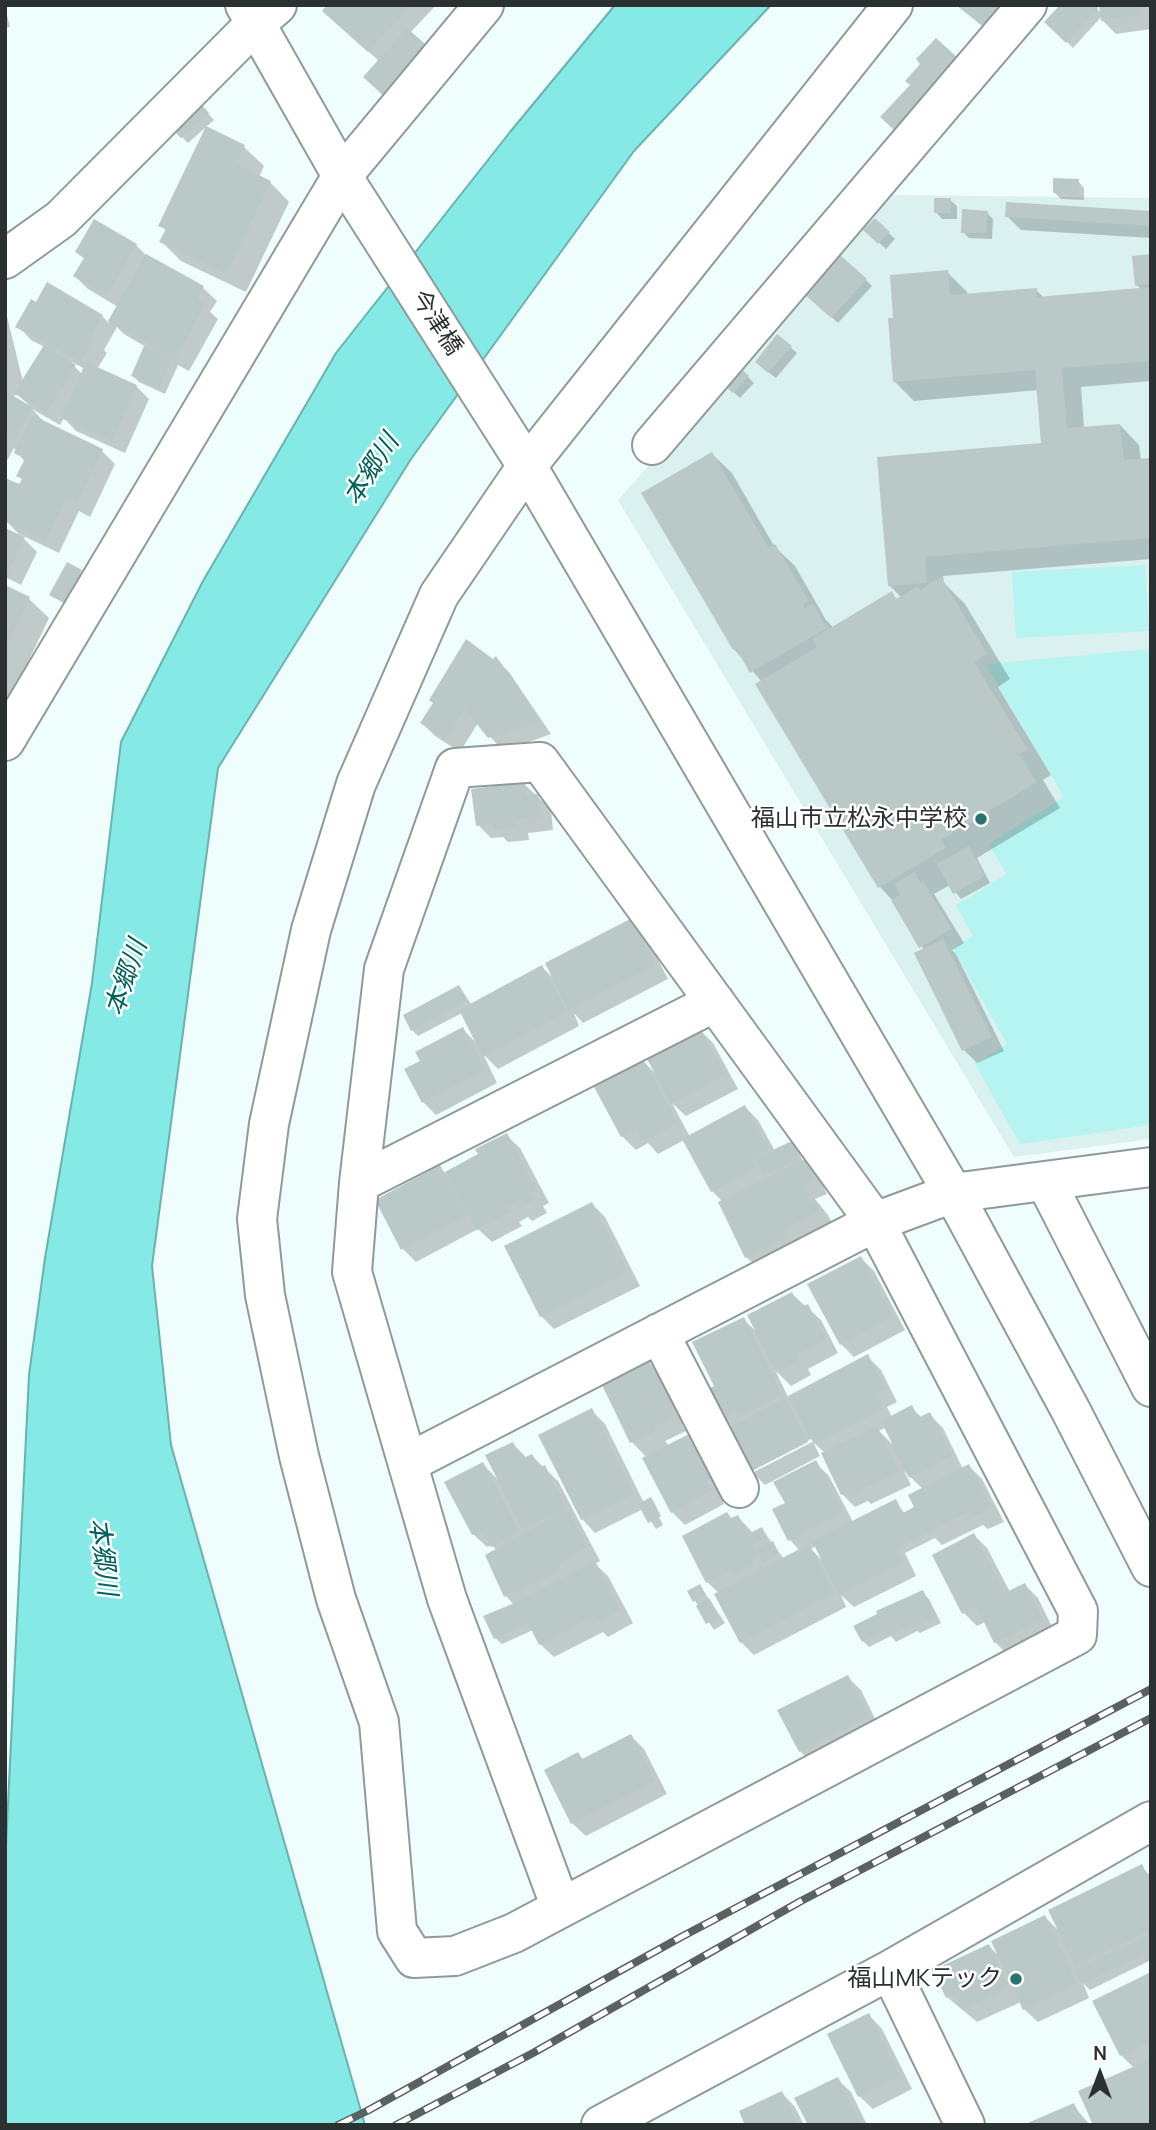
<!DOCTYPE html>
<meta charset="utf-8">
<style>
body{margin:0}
#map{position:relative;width:1156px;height:2130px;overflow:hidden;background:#effdfc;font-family:Manrope,sans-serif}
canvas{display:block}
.frame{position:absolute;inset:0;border:7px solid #2b3030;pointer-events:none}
.north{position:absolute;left:1065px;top:2039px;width:70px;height:70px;-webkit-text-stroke:5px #fff;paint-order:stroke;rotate:0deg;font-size:19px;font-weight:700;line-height:28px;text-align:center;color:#2b3030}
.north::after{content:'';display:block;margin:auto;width:24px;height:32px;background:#2b3030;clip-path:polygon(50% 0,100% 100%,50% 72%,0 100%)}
</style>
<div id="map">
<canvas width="1156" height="2130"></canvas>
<div class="frame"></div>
<div class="north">N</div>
</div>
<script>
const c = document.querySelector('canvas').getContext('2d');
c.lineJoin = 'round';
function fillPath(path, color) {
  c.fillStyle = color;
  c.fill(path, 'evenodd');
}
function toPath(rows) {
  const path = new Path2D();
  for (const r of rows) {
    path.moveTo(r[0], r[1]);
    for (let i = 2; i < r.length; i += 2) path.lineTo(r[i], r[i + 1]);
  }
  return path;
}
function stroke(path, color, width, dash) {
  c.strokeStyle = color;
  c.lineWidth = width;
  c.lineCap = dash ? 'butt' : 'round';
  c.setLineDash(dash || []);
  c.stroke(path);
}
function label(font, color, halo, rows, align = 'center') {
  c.font = font + ' Manrope,"Noto Sans JP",sans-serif';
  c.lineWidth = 5;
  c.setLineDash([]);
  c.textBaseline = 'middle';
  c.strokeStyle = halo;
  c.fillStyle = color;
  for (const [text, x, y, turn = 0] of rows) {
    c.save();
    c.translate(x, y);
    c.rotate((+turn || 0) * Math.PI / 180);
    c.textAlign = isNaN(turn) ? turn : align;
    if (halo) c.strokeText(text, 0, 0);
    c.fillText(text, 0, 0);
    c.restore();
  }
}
const built = toPath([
 [890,195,1151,198,1151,1139,1014,1157,618,500]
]);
const green = toPath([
 [1145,565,1149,631,1016,638,1012,572],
 [1151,649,1151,1125,1020,1144,975,1064,1007,1044,953,948,973,936,956,905,1007,874,989,844,1064,797,986,664]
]);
const water = toPath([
 [615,5,771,5,634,151,411,459,218,768,152,1266,171,1445,365,2125,5,2125,5,1865,29,1375,45,1258,92,983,121,742,203,581,336,353,510,132,615,5]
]);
const shadow = toPath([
 [330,5,436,5,410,33,379,61,338,24],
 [1093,5,1102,14,1101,5,1150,5,1151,29,1116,34,1102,20,1102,16,1073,48,1047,22],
 [5,7,10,27,5,28],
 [202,107,214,120,188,143,176,131],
 [207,129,244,147,264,166,259,177,270,182,289,202,246,292,181,261,161,241,166,231,160,225],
 [1078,181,1084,188,1084,200,1061,199,1055,193],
 [950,200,957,206,957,219,942,219,936,212],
 [987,213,993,219,992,239,969,238,963,232],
 [1151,213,1151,238,1021,230,1007,216],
 [875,220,895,239,886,249,866,230],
 [136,245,149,258,203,288,217,301,210,312,218,319,189,371,178,365,165,394,139,382,133,376,146,347,124,334,117,327,104,350,107,353,97,369,136,386,149,399,125,453,76,431,64,418,60,425,32,409,47,425,102,451,115,464,90,517,79,511,59,553,19,534,5,520,23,480,19,476,25,462,14,448,5,464,5,308,23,382,45,347,31,340,18,326,102,316,109,323,118,307,88,289,75,276,85,259,77,252],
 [72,362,85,369,82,374,71,363],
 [18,395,30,406,11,396],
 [1151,256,1151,381,1081,387,1084,428,1120,425,1139,445,1141,460,1151,460,1151,559,943,576,944,583,965,604,1010,679,998,687,1051,775,1043,780,1060,808,977,858,990,883,961,899,950,885,934,894,964,943,952,950,956,954,1004,1051,977,1063,964,1050,924,950,894,902,880,887,757,685,762,682,734,649,643,494,712,454,732,473,774,546,795,566,826,620,834,628,891,593,898,600,902,598,889,585,1043,445,1039,390,914,401,894,381,895,319,947,272,967,292,967,296,1036,290,1044,298,1142,290,1137,285],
 [866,280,872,286,838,323,813,300],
 [790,347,797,353,776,378,763,368],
 [748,377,754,383,740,398,726,385],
 [5,530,23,538,37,552,21,585,5,577],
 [68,564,88,578,71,608,52,595],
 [5,587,29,599,49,618,19,681,17,680,6,700],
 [496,659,509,672,551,734,503,751,478,723,460,752,435,736,422,723],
 [524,784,551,809,553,830,528,833,529,840,508,842,503,837,491,838,478,825],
 [632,920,645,934,668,979,583,1023,574,1013,579,1026,498,1069,483,1054,497,1083,436,1115,423,1102,422,1062,462,1029,477,1043,462,1013,418,1036,412,1030,459,987,472,1005,542,967,554,979],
 [700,1030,713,1043,738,1089,686,1116,672,1103,690,1137,745,1107,758,1120,775,1151,791,1143,798,1149,803,1162,818,1174,827,1194,815,1199,828,1215,833,1225,760,1270,746,1257,722,1201,712,1191,684,1140,658,1154,648,1143,636,1150,622,1136,595,1086,642,1060,657,1075],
 [506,1135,520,1148,549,1203,543,1206,547,1213,532,1221,528,1217,519,1222,522,1226,492,1242,478,1229,416,1262,403,1249,440,1167,446,1174,481,1155],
 [592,1204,605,1217,640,1286,554,1329,541,1316],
 [861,1258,874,1271,905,1330,854,1357,841,1344],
 [792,1294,821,1320,838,1353,808,1369,811,1375,791,1386,775,1370,788,1397,868,1357,881,1370,897,1402,887,1407,892,1417,911,1407,922,1418,929,1414,943,1428,963,1469,969,1466,982,1479,1004,1522,988,1529,983,1525,942,1545,935,1538,905,1553,916,1576,854,1607,841,1595,846,1607,754,1655,741,1642,719,1593,707,1582,732,1520,738,1517,753,1533,762,1529,784,1559,800,1551,790,1540,787,1504,816,1463,829,1476,853,1522,895,1501,905,1514,916,1508,923,1489,904,1471,911,1485,871,1504,868,1501,855,1507,842,1494,825,1453,813,1442,820,1456,765,1485,751,1471,733,1428,724,1418,716,1387,743,1319,758,1333],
 [886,1427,894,1446,879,1431],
 [815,1437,816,1440,754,1472,754,1468],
 [816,1546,822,1560,811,1549],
 [649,1364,673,1387,689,1420,682,1424,686,1431,665,1441,669,1446,691,1435,727,1490,719,1494,724,1504,685,1525,672,1512,647,1458,632,1442],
 [591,1410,605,1424,644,1503,651,1500,656,1505,653,1505,663,1525,656,1529,643,1509,595,1533,582,1519],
 [513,1444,527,1458,532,1456,558,1481,600,1561,595,1564,608,1576,633,1623,608,1637,603,1632,554,1657,540,1644,533,1630,502,1644,495,1638,513,1604,506,1596,487,1555,497,1550,491,1545,487,1547,473,1534,483,1464,499,1481],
 [974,1535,987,1548,1010,1592,1025,1585,1038,1598,1055,1633,1009,1656,995,1642,985,1622,977,1626,964,1613],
 [700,1586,725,1623,714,1630,695,1601],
 [922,1592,929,1599,941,1623,920,1633,917,1631,896,1642,891,1636,869,1647,863,1641],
 [847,1677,861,1690,881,1731,813,1764,800,1751],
 [631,1736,644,1749,667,1794,586,1836,572,1823,578,1754,584,1760],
 [1141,1867,1151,1876,1151,1960,1090,1990,1083,1983,1089,1998,1038,2022,1024,2009,1021,2002,977,2022,947,1997,935,1971,989,1946,1000,1957,1045,1917,1061,1933],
 [1151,1974,1151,2125,1134,2068,1121,2055],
 [869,2015,882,2029,912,2089,873,2109,859,2096],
 [837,2079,851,2092,867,2125,810,2125],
 [782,2093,795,2107,804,2125,747,2125],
 [1073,2105,1090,2125,1028,2125]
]);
const building = toPath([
 [327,5,411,5,368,52,322,11],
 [956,5,1022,5,996,37],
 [1060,5,1095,5,1098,8,1066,43,1044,22],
 [1099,5,1139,5,1141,16,1101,21],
 [407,28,433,51,388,100,363,77],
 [936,38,970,69,905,140,880,117,910,85,905,81,920,64,916,59],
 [202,105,209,113,181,138,174,131],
 [206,126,245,145,236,164,271,181,226,274,159,242,166,229,158,226],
 [1053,178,1079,179,1078,195,1053,193],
 [934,198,951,198,951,213,934,213],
 [1006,202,1151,211,1151,226,1005,217],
 [962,209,988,211,986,233,961,233],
 [875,218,890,232,878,244,863,230],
 [94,219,137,244,106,296,73,276,84,258,75,252],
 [146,254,204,286,197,299,205,304,175,359,108,321],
 [1151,254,1151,284,1135,286,1132,256],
 [840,255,867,279,831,318,804,294],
 [948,270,950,295,1037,288,1037,297,1151,287,1151,361,1062,368,1067,428,1120,424,1124,460,1151,458,1151,538,925,557,927,583,888,586,877,457,1041,443,1035,370,893,382,888,318,893,318,890,275],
 [47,282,103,315,91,336,94,338,81,362,15,327,31,299,36,302],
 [777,334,792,346,768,373,755,362],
 [44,345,76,365,46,413,14,393],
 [144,346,172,358,159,389,131,376],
 [86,362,137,385,112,441,61,418],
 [740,368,749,376,733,393,724,385],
 [5,391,32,407,15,439,5,435],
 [32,415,103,449,76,505,66,499,45,541,5,521,5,478,19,484,22,479,16,476,25,459,14,453],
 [712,452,769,548,775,544,809,601,803,604,805,608,813,604,827,628,750,673,736,648,733,650,641,493],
 [5,528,25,537,8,573,5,572],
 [67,562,82,570,64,603,49,595],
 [941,577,987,654,974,662,1028,750,1019,754,1037,782,941,840,946,848,878,888,755,684,817,647,812,639,892,591,896,599,918,586,920,590],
 [5,585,30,597,5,650],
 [466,639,493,659,496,656,540,721,488,738,465,709,446,740,420,723,433,703,429,700],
 [525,782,526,796,538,794,541,817,516,820,516,827,493,830,493,823,476,826,471,789],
 [969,846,985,876,953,894,937,864],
 [915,872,920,882,923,881,952,929,919,948,891,900,900,895,894,884],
 [632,918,656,965,568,1010,545,963],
 [943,939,992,1037,962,1051,914,953],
 [542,965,567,1012,483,1057,459,1010],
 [459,985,468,1000,411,1031,403,1015],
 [463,1027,485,1070,422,1103,404,1069,420,1061,415,1052],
 [700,1028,726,1075,671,1104,646,1057],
 [642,1058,678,1123,644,1142,637,1129,621,1137,593,1085],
 [745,1105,769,1149,753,1158,758,1167,711,1192,682,1139],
 [507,1133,537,1190,531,1193,535,1199,518,1209,515,1204,507,1208,510,1212,477,1230,445,1172,478,1154,475,1149],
 [792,1141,800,1158,764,1176,755,1158],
 [805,1159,815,1180,803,1186,811,1202,815,1200,821,1211,782,1230,786,1238,745,1258,718,1202],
 [440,1165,467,1215,401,1250,375,1200],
 [592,1202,628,1272,540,1317,504,1246],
 [861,1256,893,1316,840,1345,807,1284],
 [792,1292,800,1308,808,1304,826,1340,796,1355,799,1361,777,1373,747,1315],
 [744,1317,782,1395,737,1417,735,1413,722,1419,708,1389,714,1386,692,1342],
 [868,1354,885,1389,875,1393,883,1409,814,1444,788,1396],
 [649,1361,656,1373,660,1371,677,1407,670,1410,674,1417,653,1427,656,1431,630,1443,602,1385],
 [785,1398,808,1442,750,1472,727,1428],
 [912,1405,918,1418,930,1412,952,1456,909,1478,881,1421],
 [592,1408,634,1494,581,1520,538,1435],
 [877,1426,899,1472,856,1492,854,1488,841,1495,821,1453],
 [691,1433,715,1477,707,1481,712,1490,671,1513,642,1458],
 [513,1442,521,1459,532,1454,540,1468,545,1465,566,1509,523,1530,485,1455],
 [816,1460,843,1512,788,1541,772,1509,785,1503,773,1482],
 [483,1462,519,1532,491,1547,482,1530,472,1535,444,1482],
 [969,1464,992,1508,973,1517,970,1511,897,1548,904,1562,839,1595,812,1541,896,1499,903,1513,914,1507,908,1495],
 [651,1497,661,1516,648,1523,638,1504],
 [567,1509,588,1547,559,1564,562,1571,504,1597,485,1555],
 [727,1512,731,1518,738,1515,748,1534,762,1527,767,1537,753,1545,756,1549,773,1541,779,1554,763,1563,759,1555,752,1558,755,1564,733,1575,730,1571,706,1583,682,1536],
 [974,1533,1004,1592,990,1600,1025,1583,1043,1620,994,1643,976,1606,962,1614,932,1555],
 [809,1544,834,1593,740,1643,714,1594],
 [595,1561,620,1610,593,1624,590,1618,539,1645,528,1623,494,1639,483,1616,517,1602],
 [700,1584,706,1595,693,1602,687,1591],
 [923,1590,936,1617,912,1628,911,1625,889,1636,885,1630,862,1642,853,1626,877,1614,876,1611],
 [709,1598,720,1617,706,1624,696,1606],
 [848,1675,869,1717,799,1752,777,1710],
 [631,1734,655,1781,571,1824,544,1770,578,1752,582,1759],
 [1142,1864,1151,1883,1151,1930,1075,1966,1048,1910],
 [1045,1915,1077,1984,1023,2010,991,1941],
 [1151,1933,1151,1951,1082,1984,1074,1971],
 [989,1944,1009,1988,962,2010,955,1994,946,1998,933,1970],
 [1151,1972,1151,2041,1120,2056,1092,2001],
 [869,2013,900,2076,858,2097,827,2034],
 [1151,2059,1151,2125,1093,2125,1078,2091],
 [838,2077,862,2125,808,2125,794,2098],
 [782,2091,798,2125,745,2125,739,2111],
 [1074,2103,1084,2125,1023,2125]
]);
const minor = toPath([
 [5,259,61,219,256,23,277,5],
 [652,445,1027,5],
 [5,741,342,176,484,5],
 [1046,1182,1151,1387],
 [359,1183,715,1002],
 [659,1333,739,1488],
 [408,1463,875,1222,953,1193,1151,1167],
 [561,1908,447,1599,352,1272,359,1183,384,969,455,768,540,762,875,1222,1078,1611,1077,1635,561,1908,514,1933,455,1956,414,1958,397,1931,379,1722,336,1599,299,1456,265,1295,257,1219,269,1124,311,930,356,784,439,595,527,466,893,5],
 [890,1970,965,2125],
 [601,2125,890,1970,1151,1821]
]);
const tertiary = toPath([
 [245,5,342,176,527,466,953,1193,1071,1411,1151,1567]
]);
const rail = toPath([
 [338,2125,367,2111,683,1936,1151,1689],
 [396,2125,533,2053,801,1901,1151,1718]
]);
const markers = [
 [981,819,7,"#287270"],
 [1016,1979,7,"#287270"]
];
const streetNames = [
 ["今津橋",436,323,57]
];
const poiNames = [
 ["福山市立松永中学校",967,819],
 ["福山MKテック",1002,1979]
];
const waterNames = [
 ["本郷川",372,470,-57],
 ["本郷川",127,978,-71],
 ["本郷川",102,1557,83]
];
fillPath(built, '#daf1ef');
fillPath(green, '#b6f4f1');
fillPath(water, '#85eae6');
stroke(water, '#6ab2af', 2);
fillPath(shadow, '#0003');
fillPath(building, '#bac8c7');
stroke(minor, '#8e9b9a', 42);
stroke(tertiary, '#8e9b9a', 42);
stroke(minor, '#fff', 38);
stroke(tertiary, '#fff', 38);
stroke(rail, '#5a6161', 8);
stroke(rail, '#fff', 5, [16]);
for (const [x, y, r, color] of markers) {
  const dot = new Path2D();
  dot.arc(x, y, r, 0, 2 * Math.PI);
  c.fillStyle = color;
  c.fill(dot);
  stroke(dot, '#fff', 2.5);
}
label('24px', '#2b3030', '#fff', streetNames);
label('24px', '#2b3030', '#fff', poiNames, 'right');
label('italic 26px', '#02605e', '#fff', waterNames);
</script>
